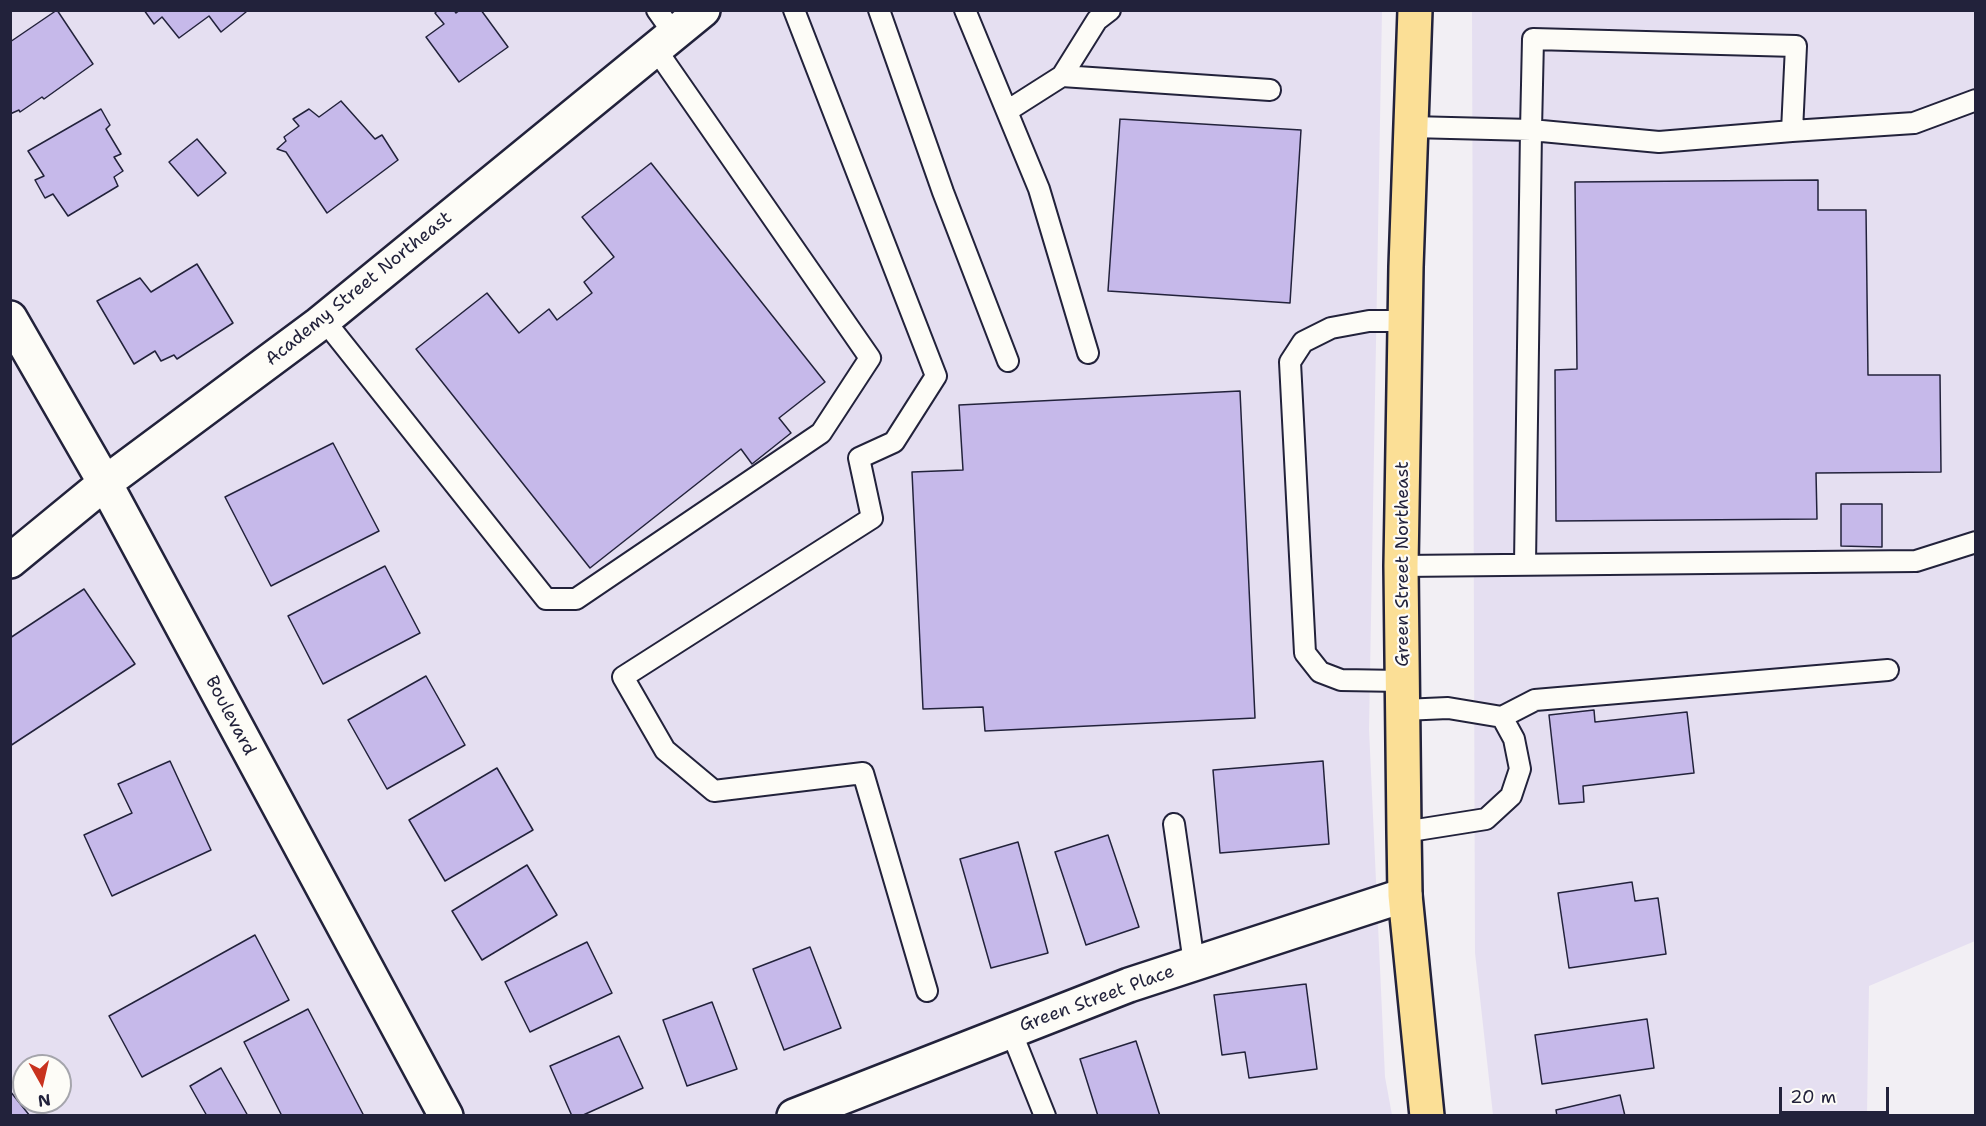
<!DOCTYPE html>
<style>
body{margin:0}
#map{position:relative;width:1986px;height:1126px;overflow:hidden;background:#f2eff4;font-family:"Shantell Sans",sans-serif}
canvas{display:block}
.frame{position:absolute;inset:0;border:12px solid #22223b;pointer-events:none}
.north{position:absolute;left:12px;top:1054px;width:60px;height:60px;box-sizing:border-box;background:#fdfcf7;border:2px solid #a5a5ac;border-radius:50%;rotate:172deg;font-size:16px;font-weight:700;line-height:24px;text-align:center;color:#22223b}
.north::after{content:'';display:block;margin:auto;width:21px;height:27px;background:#c8321e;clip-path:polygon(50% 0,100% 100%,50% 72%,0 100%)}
.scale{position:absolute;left:1779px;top:1087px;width:110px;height:27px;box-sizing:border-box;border:3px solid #22223b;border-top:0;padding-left:8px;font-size:18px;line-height:21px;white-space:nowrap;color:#22223b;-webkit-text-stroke:4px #fdfcf7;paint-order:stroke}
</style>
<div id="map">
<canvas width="1986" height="1126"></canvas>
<div class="frame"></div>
<div class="north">N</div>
<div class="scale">20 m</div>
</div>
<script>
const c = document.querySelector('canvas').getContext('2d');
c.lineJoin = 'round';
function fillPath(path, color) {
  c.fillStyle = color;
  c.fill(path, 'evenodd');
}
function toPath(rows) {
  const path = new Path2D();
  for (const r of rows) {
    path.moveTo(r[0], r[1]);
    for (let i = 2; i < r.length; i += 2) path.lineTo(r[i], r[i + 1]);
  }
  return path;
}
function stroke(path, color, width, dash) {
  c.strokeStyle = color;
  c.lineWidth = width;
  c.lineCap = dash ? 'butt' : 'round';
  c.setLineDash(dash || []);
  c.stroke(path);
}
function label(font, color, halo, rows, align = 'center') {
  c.font = font + ' "Shantell Sans",sans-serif';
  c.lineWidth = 4.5;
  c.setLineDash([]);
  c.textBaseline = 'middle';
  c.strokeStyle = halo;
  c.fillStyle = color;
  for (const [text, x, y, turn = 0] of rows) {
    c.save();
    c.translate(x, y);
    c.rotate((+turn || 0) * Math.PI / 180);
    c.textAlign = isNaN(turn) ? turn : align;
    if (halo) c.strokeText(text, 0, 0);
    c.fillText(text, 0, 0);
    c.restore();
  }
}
const built = toPath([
 [10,11,1382,11,1369,729,1385,1077,1392,1115,11,1115],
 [24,1066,60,1066,60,1102,24,1102],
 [1472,11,1975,11,1975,941,1869,986,1867,1115,1493,1115,1475,953]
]);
const building = toPath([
 [57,10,93,64,44,99,42,97,20,112,19,110,10,114,10,42,57,10],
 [144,10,245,10,246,12,221,32,209,16,179,38,162,17,154,24,144,10],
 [438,10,454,10,456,13,460,10,481,10,508,47,459,82,426,37,444,24,435,13,438,10],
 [341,101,375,139,382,135,398,160,327,213,286,152,277,149,286,141,284,137,299,126,293,119,309,109,319,117,341,101],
 [101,109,110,125,106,129,121,154,114,157,123,171,114,177,118,186,68,216,53,194,45,198,35,180,44,176,28,151,101,109],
 [1120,119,1301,130,1290,303,1108,291,1120,119],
 [197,139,226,173,198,196,169,162,197,139],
 [651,163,825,382,779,418,791,433,752,464,741,449,590,568,416,349,487,293,519,333,549,309,557,320,592,293,584,282,614,257,582,217,651,163],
 [1818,180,1818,210,1866,210,1868,375,1940,375,1941,472,1816,473,1817,519,1556,521,1555,370,1577,369,1575,182,1818,180],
 [197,264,233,323,177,359,174,355,161,361,155,351,134,364,97,301,140,278,151,292,197,264],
 [1240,391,1255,718,985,731,983,707,923,709,912,472,963,470,959,405,1240,391],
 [333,443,379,531,271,586,225,497,333,443],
 [1841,504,1882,504,1882,547,1841,546,1841,504],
 [385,566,420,633,323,684,288,616,385,566],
 [84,589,135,664,10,746,10,638,84,589],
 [426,676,465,745,387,789,348,720,426,676],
 [1594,710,1595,722,1687,712,1694,773,1583,786,1584,802,1559,804,1549,715,1594,710],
 [170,761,211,850,112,896,84,835,132,813,118,784,170,761],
 [1323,761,1329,844,1220,853,1213,770,1323,761],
 [497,768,533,830,445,881,409,820,497,768],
 [1108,835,1139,927,1086,945,1055,852,1108,835],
 [1018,842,1048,953,991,968,960,859,1018,842],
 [527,865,557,915,482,960,452,911,527,865],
 [1632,882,1635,901,1658,898,1666,954,1569,968,1558,893,1632,882],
 [255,935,289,1000,142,1077,109,1016,255,935],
 [587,942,612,993,530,1032,505,982,587,942],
 [810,947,841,1028,784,1050,753,969,810,947],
 [1306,984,1317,1069,1249,1078,1245,1052,1222,1055,1214,995,1306,984],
 [712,1002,737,1069,687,1086,663,1020,712,1002],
 [308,1009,364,1116,282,1116,244,1042,308,1009],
 [1647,1019,1654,1068,1542,1084,1535,1035,1647,1019],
 [619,1036,643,1088,581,1116,572,1116,550,1066,619,1036],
 [1136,1041,1160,1116,1098,1116,1080,1059,1136,1041],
 [221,1068,248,1116,207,1116,190,1086,221,1068],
 [10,1091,30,1116,10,1116,10,1091],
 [1620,1095,1625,1116,1557,1116,1556,1110,1620,1095]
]);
const service = toPath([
 [657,10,674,34],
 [794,10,936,376,894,442,859,458,872,518,623,677,665,750,714,791,863,773,927,991],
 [879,10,943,192,1008,361],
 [965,10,1039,189,1088,353],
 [1062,76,1097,20,1110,10],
 [1007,111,1062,76,1270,90],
 [1411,127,1531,130,1533,39,1796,46,1792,131,1914,123,1976,100],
 [324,320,546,599,576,599,821,433,870,358,655,48],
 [1525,564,1531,130,1659,142,1792,131],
 [1401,566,1916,561,1976,542],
 [1402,681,1341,680,1320,672,1305,653,1290,362,1303,342,1331,328,1369,321,1405,321],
 [1403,710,1448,708,1502,717,1535,700,1888,670],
 [1174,824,1194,963],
 [1404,832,1486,819,1511,796,1520,769,1514,739,1502,717],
 [1011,1031,1045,1116]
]);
const minor = toPath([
 [10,318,105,483,446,1116],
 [10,561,105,483,319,324,703,10],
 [794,1116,1129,985,1405,895]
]);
const trunk = toPath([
 [1415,10,1406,267,1401,566,1404,832,1405,895,1427,1116]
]);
const streetNames = [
 ["Academy Street Northeast",359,289,-39],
 ["Green Street Northeast",1403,564,-90],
 ["Boulevard",230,716,62],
 ["Green Street Place",1097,999,-20]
];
fillPath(built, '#e5dff1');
fillPath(building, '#c6b9ea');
stroke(building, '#22223b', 1.5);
stroke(service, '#22223b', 24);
stroke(minor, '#22223b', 38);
stroke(trunk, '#22223b', 38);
stroke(service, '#fdfcf7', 20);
stroke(minor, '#fdfcf7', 33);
stroke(trunk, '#fbdf96', 33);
label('18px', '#22223b', '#fdfcf7', streetNames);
</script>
